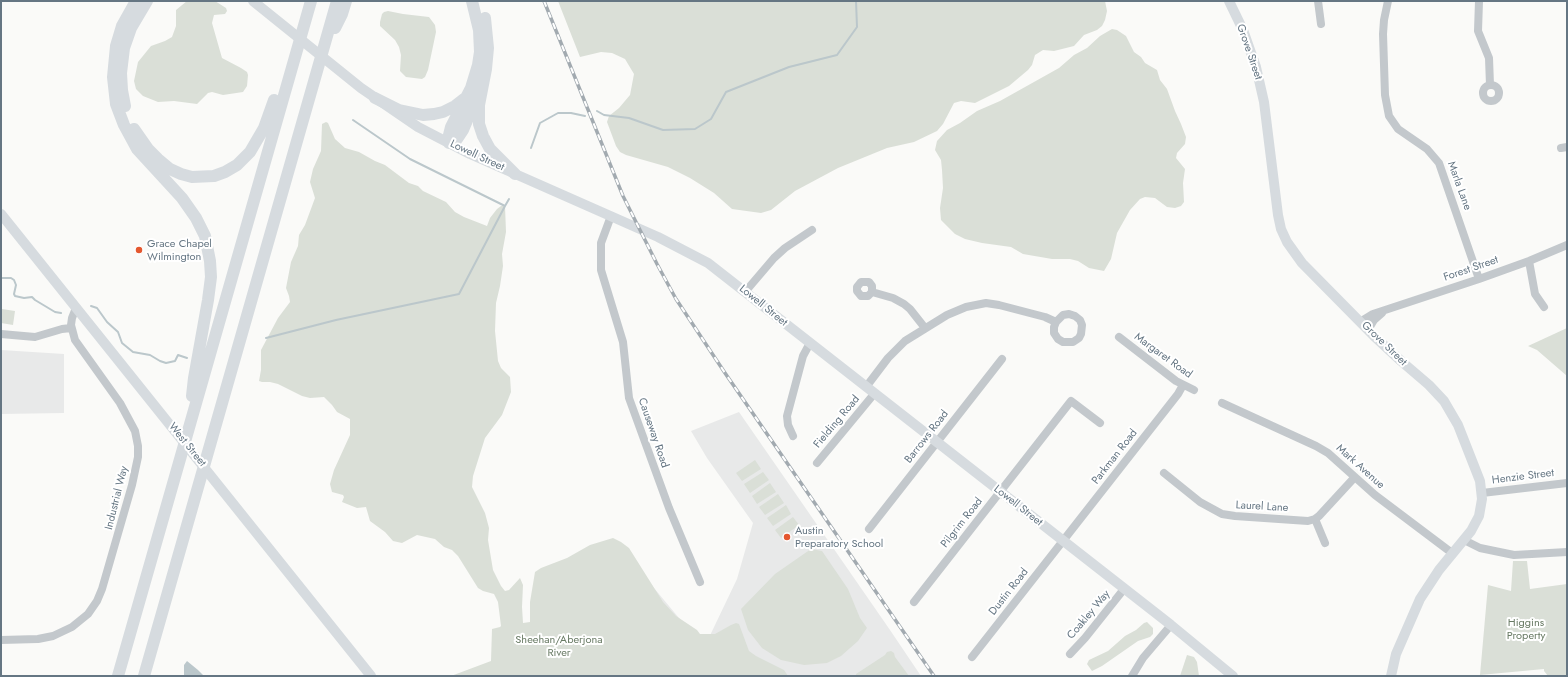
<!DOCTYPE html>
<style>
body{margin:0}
#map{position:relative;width:1568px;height:677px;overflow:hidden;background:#fafaf8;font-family:Jost,sans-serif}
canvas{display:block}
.frame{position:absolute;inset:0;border:2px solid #657683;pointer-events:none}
</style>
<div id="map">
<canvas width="1568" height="677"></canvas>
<div class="frame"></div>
</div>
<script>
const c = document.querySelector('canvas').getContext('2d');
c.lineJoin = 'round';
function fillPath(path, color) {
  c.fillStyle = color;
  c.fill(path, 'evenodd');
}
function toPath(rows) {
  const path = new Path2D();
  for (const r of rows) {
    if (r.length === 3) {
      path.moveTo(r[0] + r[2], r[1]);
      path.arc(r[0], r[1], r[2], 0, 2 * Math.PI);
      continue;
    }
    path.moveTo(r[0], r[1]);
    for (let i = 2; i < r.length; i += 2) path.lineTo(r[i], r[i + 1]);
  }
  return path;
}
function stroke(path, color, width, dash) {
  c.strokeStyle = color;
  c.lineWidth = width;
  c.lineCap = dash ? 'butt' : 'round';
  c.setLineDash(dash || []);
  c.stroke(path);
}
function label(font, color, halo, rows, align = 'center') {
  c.font = font + ' Jost,sans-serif';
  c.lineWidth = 4;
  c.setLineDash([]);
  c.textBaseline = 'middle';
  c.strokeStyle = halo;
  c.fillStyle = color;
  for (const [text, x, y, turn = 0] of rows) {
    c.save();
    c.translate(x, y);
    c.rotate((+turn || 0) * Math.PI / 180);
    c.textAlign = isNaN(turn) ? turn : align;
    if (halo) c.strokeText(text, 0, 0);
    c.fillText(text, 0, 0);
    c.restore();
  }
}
const built = toPath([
 [1,350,64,354,64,413,1,414],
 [739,412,890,630,921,676,583,676,624,552,704,648,737,579,753,523,707,458,691,431]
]);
const green = toPath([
 [187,1,215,1,226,8,227,11,225,14,214,15,212,23,222,58,241,68,247,72,248,75,247,86,243,92,223,95,212,92,208,93,197,104,174,101,158,102,143,96,136,89,134,81,138,62,151,46,165,41,172,37,176,26,176,10],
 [558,1,1105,1,1107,11,1105,20,1102,26,1097,30,1084,35,1074,46,1054,51,1043,50,1035,55,1032,65,1028,70,1009,86,975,103,961,101,954,103,943,124,937,131,914,142,887,148,838,168,795,191,771,210,761,213,732,209,714,193,690,178,668,167,626,155,620,152,616,146,607,122,609,116,619,108,630,95,634,74,625,59,612,53,601,52,580,57],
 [388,11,403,14,429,17,435,25,436,32,428,70,425,77,422,79,406,77,400,71,401,55,399,47,395,40,380,26,380,22,382,14,384,12],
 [1112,29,1117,30,1126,36,1134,52,1141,57,1145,63,1157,70,1160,80,1167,89,1175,111,1181,124,1186,137,1185,144,1177,153,1176,158,1185,169,1183,183,1184,202,1181,206,1175,208,1167,207,1155,198,1145,197,1140,199,1130,210,1117,233,1111,259,1104,271,1089,268,1078,261,1070,259,1052,259,1023,254,1011,247,982,243,965,239,955,234,941,220,940,208,943,188,942,170,941,160,935,150,937,141,947,130,960,123,977,111,1000,101,1059,68,1074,55,1087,48,1100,36],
 [326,122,328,123,335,139,345,148,359,152,375,161,385,165,409,183,418,186,423,191,446,202,455,212,464,217,487,226,490,218,497,209,501,206,505,206,506,232,502,254,503,266,500,286,496,303,495,331,498,361,501,368,510,377,511,392,502,415,485,438,473,476,472,487,485,513,489,528,488,540,493,570,501,586,505,591,509,590,520,578,523,585,522,607,523,623,530,622,530,602,535,572,541,568,567,558,590,545,613,538,621,542,629,548,663,602,676,616,697,630,700,634,715,634,731,625,736,623,739,624,749,651,756,656,784,670,788,676,451,676,491,661,492,629,500,627,501,626,498,602,494,594,483,591,478,588,458,556,452,550,444,547,435,539,417,535,402,543,393,541,385,532,370,521,366,507,357,508,342,502,344,497,343,495,332,492,330,484,334,470,350,435,350,419,337,412,332,405,324,397,310,398,302,396,278,384,270,382,262,382,259,381,261,370,261,350,278,318,290,302,289,296,286,288,291,262,298,246,299,235,305,225,315,198,310,182,313,169,321,151,322,124],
 [2,309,15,311,13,325,1,323],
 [1567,328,1567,376,1537,350,1528,346],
 [755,460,761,469,742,481,736,473],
 [763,472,769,480,750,493,744,484],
 [770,483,776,492,757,504,752,496],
 [778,494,784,503,765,515,759,507],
 [786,505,791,514,773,526,767,518],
 [793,517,799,525,781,538,775,530],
 [811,549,822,551,848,589,860,618,867,628,858,641,841,656,827,663,804,665,781,660,762,648,748,630,741,609,775,574],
 [1513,561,1527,561,1530,589,1567,584,1567,676,1548,676,1544,671,1544,669,1480,675,1488,585,1511,591],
 [1147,622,1153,628,1153,634,1150,637,1138,641,1102,666,1092,671,1087,664,1089,660,1108,651,1125,636,1136,630,1144,623],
 [891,651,894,653,895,657,909,676,856,676,856,674,885,655,887,652],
 [1187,655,1194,657,1197,662,1199,676,1180,676]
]);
const water = toPath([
 [187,661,198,670,204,676,184,676,184,665]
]);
const stream = toPath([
 [597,111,604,115,629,118,663,130,695,129,711,119,726,92,789,67,837,55,857,27,856,1],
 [353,120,410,159,505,206,509,199],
 [531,148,540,123,558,113,571,113,585,116],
 [1,278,11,278,14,280,16,285,14,294,15,296,24,298,32,297,35,300,55,312,61,313],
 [91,306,97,308,107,322,118,332,122,343,133,352,150,355,160,361,166,363,175,361,178,355,187,358],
 [266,338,336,320,459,294,505,206]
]);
const minor = toPath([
 [1318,1,1321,24],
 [1388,1,1384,20,1383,34,1385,95,1389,116,1398,129,1427,149,1439,163,1479,279],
 [1479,1,1478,31,1489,58,1490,85],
 [1491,93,8],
 [1561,148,1567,147],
 [611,216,601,243,601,270,623,342,629,398,669,508,700,582],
 [1529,261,1535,294,1544,307],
 [745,292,774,258,785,248,812,230],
 [872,292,868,296,861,296,857,291,857,287,861,282,869,282,872,286,872,292,893,298,904,304,910,309,925,328],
 [1360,322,1373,314,1479,279,1529,261,1567,245],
 [1368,330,1374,320,1382,313],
 [1,334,35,337,62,329,71,328],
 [1119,337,1176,381,1194,390],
 [866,387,888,358,905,341,947,315,966,307,986,303,999,305,1045,317,1056,322,1054,327,1054,333,1058,339,1063,342,1073,342,1079,338,1081,334,1082,325,1080,320,1075,316,1069,314,1063,315,1056,322],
 [1222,403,1316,446,1328,453,1375,495,1452,553],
 [793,436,788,425,787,416,803,356,810,343],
 [817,463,874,394],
 [1164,473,1200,502,1222,514,1235,516,1308,521,1315,519,1319,516,1354,478],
 [1482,493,1567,483],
 [1315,519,1325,543],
 [869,529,1002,359],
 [1464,540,1480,548,1514,555,1567,552],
 [914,602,1071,401,1100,423],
 [1,640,38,639,53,636,72,627,88,614,97,601,102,589,132,485,138,457,138,446,135,431,120,403,75,340,71,325,72,318,76,308],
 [1070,654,1085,638,1124,589],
 [972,657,1178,394,1183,385],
 [1132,676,1143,658,1171,625]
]);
const major = toPath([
 [253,1,361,88,418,127,470,154,658,237,708,263,1171,625,1233,676],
 [1229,1,1243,30,1256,67,1264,102,1278,215,1281,229,1287,242,1302,263,1374,336,1401,361,1429,385,1444,401,1458,425,1480,481,1482,499,1479,516,1471,531,1439,570,1420,599,1396,654,1391,676],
 [1,214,371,676]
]);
const highway = toPath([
 [136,1,122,26,116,46,113,77,116,104,124,125,137,149,182,198,196,218,205,236,210,261,211,277,208,300,194,378,192,396],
 [472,1,479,30,480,52,478,65,471,88,451,127,449,135,449,143,457,139,463,130,483,83],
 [485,18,488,48,486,69,479,105,479,124,483,136,490,149,515,174],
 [335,28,342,14,346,1],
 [375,98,399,110,423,115,434,114,443,112,455,106,464,99],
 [125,106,122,90,121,73,124,48,131,28,147,1],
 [134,129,148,149,158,159,170,169,181,174,192,177,214,176,225,172,237,165,250,152,264,128,274,100],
 [118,676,311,1],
 [144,676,337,1]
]);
const rail = toPath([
 [544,1,623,196,657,264,676,299,725,373,934,676]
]);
const markers = [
 [139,250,4,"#e4572e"],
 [787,537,4,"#e4572e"]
];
const streetNames = [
 ["Grove Street",1249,52,71],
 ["Lowell Street",477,156,25],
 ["Marla Lane",1459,186,70],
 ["Forest Street",1471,269,-19],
 ["Lowell Street",763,306,39],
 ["Grove Street",1384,344,44],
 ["Margaret Road",1163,356,36],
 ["Fielding Road",837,422,-50],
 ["Causeway Road",653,433,71],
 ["Barrows Road",927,437,-52],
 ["West Street",187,445,51],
 ["Parkman Road",1115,457,-52],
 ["Mark Avenue",1360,467,42],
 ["Henzie Street",1523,477,-7],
 ["Industrial Way",117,498,-76],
 ["Lowell Street",1018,506,38],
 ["Laurel Lane",1262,507,3],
 ["Pilgrim Road",962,523,-52],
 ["Dustin Road",1009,592,-52],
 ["Coakley Way",1089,615,-50]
];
const poiNames = [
 ["Grace Chapel",147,244],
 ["Wilmington",147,257],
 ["Austin",795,531],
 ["Preparatory School",795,544]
];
const parkNames = [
 ["Higgins",1526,623],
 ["Property",1526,636],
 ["Sheehan/Aberjona",559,640],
 ["River",559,653]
];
fillPath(built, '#e8e9e9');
fillPath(green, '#dadfd7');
fillPath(water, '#bbc7cb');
stroke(stream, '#bbc7cb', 2);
stroke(minor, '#c3c8cc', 8);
stroke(major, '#d6dbdf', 10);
stroke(highway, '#d6dbdf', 12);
stroke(rail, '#a2aab0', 3.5);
stroke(rail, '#fff', 2, [6]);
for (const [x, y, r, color] of markers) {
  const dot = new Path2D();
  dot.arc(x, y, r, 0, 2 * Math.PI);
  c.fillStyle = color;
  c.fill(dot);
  stroke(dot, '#fff', 1.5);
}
label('11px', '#657683', '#fff', streetNames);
label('11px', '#657683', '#fff', poiNames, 'left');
label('11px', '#687a64', '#fff', parkNames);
</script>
